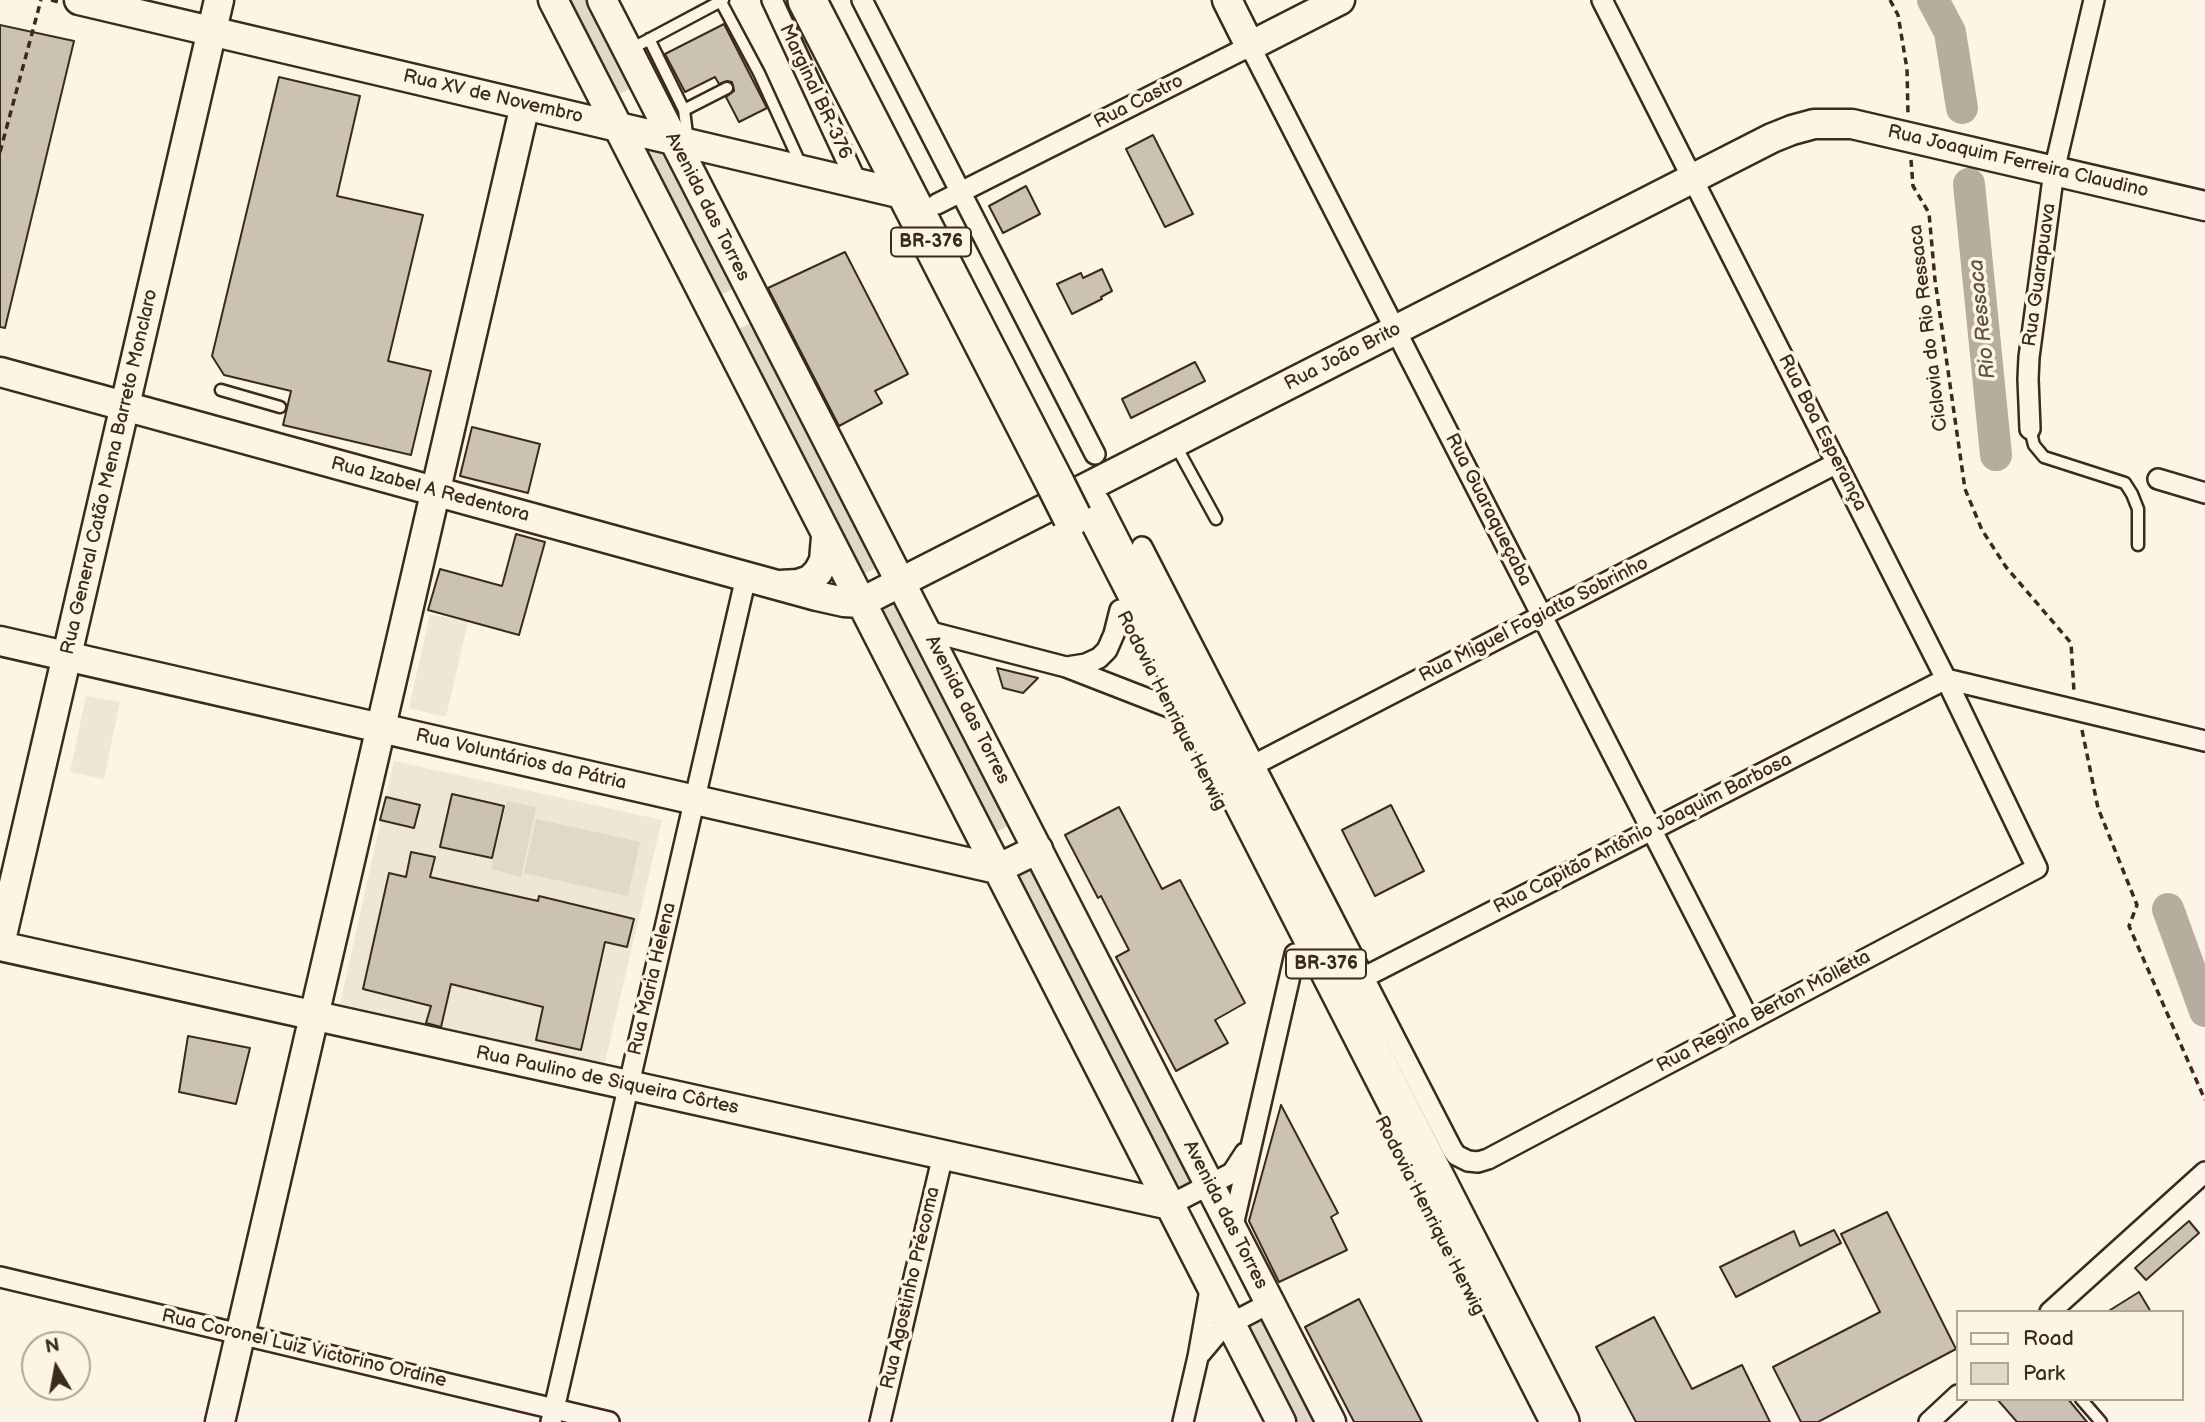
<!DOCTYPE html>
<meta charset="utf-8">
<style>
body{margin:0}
#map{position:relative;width:2205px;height:1422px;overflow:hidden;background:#fcf5e5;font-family:"Balsamiq Sans",sans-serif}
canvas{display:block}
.legend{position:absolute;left:1956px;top:1310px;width:228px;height:91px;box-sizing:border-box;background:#fcf5e5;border:2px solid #afa495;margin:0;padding:9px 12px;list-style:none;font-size:21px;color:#3b2a1e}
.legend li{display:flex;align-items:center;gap:14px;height:35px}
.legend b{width:35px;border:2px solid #afa495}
.north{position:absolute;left:21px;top:1331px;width:70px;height:70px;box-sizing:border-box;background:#fcf5e5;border:2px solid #afa495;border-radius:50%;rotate:350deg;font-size:19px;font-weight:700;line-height:28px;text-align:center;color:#3b2a1e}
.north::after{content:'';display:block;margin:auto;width:24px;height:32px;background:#3b2a1e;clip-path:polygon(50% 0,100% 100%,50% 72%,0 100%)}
</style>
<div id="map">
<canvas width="2205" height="1422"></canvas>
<ul class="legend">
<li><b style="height:9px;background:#fcf5e5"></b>Road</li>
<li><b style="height:19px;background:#e0d8c8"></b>Park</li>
</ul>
<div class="north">N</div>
</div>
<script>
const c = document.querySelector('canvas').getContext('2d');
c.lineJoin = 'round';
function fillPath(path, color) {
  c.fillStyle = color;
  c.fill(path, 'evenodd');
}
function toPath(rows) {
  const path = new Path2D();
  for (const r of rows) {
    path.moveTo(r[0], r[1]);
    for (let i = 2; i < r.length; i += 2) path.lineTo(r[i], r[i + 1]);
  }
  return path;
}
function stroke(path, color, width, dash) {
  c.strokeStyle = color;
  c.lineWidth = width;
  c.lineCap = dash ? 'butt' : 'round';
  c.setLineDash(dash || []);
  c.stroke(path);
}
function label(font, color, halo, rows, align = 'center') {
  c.font = font + ' "Balsamiq Sans",sans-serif';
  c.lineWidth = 7;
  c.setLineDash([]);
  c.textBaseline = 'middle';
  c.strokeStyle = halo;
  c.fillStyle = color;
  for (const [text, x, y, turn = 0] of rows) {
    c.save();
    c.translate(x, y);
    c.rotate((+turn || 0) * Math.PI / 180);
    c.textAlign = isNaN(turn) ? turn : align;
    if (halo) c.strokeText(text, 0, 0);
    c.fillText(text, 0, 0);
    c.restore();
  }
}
const built = toPath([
 [430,614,468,622,446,717,409,708],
 [86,696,120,702,104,779,70,772],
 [394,761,662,820,604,1066,339,1008]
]);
const green = toPath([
 [564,0,589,0,634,87,613,97],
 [635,147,667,154,735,288,712,299],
 [754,321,878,567,854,579,729,334],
 [895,595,1013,823,989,836,871,604],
 [507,801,536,807,521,877,491,869],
 [536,819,640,842,628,896,524,873],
 [1034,868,1195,1182,1176,1191,1010,880],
 [1263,1316,1318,1422,1292,1422,1243,1326]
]);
const river = toPath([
 [1933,0,1950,32,1962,108],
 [1969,184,1996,455],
 [2168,909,2205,1011]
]);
const building = toPath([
 [724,24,767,108,739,122,726,97,734,91,732,82,727,81,719,84,715,77,685,92,665,54,724,24],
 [0,25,74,41,5,328,0,327,0,25],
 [279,77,360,96,337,196,423,215,388,361,431,371,411,455,283,425,291,391,224,375,212,356,279,77],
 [1153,135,1193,214,1165,227,1126,149,1153,135],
 [1026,186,1040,214,1003,233,989,206,1026,186],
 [845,252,908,374,875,391,882,403,839,426,768,288,845,252],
 [1102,269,1112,291,1101,297,1102,299,1072,314,1057,284,1081,273,1083,278,1102,269],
 [1195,362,1205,381,1131,418,1122,399,1195,362],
 [472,427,540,444,528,493,460,476,472,427],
 [516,534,545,542,519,635,428,610,440,569,502,586,516,534],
 [997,668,1038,678,1023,693,1003,688,997,668],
 [452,794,504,806,492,858,440,847,452,794],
 [386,797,420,805,414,828,380,820,386,797],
 [1391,805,1424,871,1375,896,1342,830,1391,805],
 [1119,807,1162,889,1180,880,1245,1003,1215,1020,1228,1043,1176,1071,1116,957,1129,950,1101,896,1098,898,1065,835,1119,807],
 [411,852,435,857,430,877,538,901,539,896,634,919,627,947,605,942,581,1050,536,1040,543,1007,451,984,441,1027,426,1023,431,1006,363,989,389,873,406,877,411,852],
 [188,1036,250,1048,236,1104,179,1092,188,1036],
 [1281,1105,1338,1213,1331,1217,1347,1250,1279,1282,1249,1221,1281,1105],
 [1887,1212,1956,1349,1818,1422,1801,1422,1773,1367,1880,1312,1841,1234,1887,1212],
 [2189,1221,2199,1233,2146,1280,2135,1268,2189,1221],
 [1834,1230,1841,1243,1736,1297,1720,1267,1794,1231,1800,1246,1834,1230],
 [2139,1292,2151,1312,2107,1312,2139,1292],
 [1359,1299,1422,1422,1354,1422,1305,1327,1359,1299],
 [1654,1317,1692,1389,1742,1365,1770,1422,1636,1422,1596,1347,1654,1317],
 [1997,1399,2068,1399,2087,1422,2017,1422,1997,1399]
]);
const path = toPath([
 [51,0,59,2],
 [1890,0,1898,15,1907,69,1908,114],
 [0,152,41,0],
 [1911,160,1913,186,1929,213,1935,280,1965,489,1982,530,2006,567,2071,643,2074,692],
 [2082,730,2098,808,2137,905,2129,926,2205,1100]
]);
const lane = toPath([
 [721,2,759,73,801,165],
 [649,39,684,110],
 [631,49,723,0],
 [688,142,684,110,727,88],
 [221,390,280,407],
 [2030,429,2034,445,2044,457,2125,483,2132,494,2138,509,2138,545],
 [1176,446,1216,519],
 [2081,1399,2101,1422]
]);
const street = toPath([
 [772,0,858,185],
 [862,0,1095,454],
 [937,204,1250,46,1749,1020],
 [2030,429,2028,379,2029,357,2054,171,2094,0],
 [2158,479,2205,493],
 [1142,547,1452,1149,1456,1155,1468,1161,1478,1162,1488,1159,2037,868,1946,679,1602,0],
 [927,631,1066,667,1169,707],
 [1067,667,1086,664,1099,658,1107,650,1114,634,1120,610],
 [1946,679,2205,741],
 [1244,770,1837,463],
 [1353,983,1946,679],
 [1170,1205,1232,1173,1245,1153],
 [1232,1230,1295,954],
 [0,1277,609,1422],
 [2050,1312,2205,1172],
 [1201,1353,1222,1328,1270,1303],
 [551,1422,746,577],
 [880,1422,943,1155],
 [1183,1422,1198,1357,1211,1284],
 [1929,1422,1958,1395]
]);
const secondary = toPath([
 [79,0,907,195],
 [553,0,1281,1422],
 [602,0,1331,1422],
 [1227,0,1250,46,1340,0],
 [0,372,817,596,844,602,860,603,1772,138,1792,130,1814,124,1852,124,2205,206],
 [780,585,798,584,810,580,818,572,824,561,826,537],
 [0,641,997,869,1038,849],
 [0,944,219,0],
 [0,946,1170,1205],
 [220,1422,525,105]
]);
const highway = toPath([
 [807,0,1056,485],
 [1092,506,1560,1422]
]);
const highwayBridge = toPath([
 [1056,485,1072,517]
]);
const shields = [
 [931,242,80],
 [1326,964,80]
];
const shieldNames = [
 ["BR-376",931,242],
 ["BR-376",1326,964]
];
const streetNames = [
 ["Marginal BR-376",815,92,65],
 ["Rua XV de Novembro",493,97,13],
 ["Rua Castro",1139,102,-27],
 ["Rua Joaquim Ferreira Claudino",2018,162,13],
 ["Avenida das Torres",707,207,63],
 ["Rua Guarapuava",2040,275,-82],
 ["Ciclovia do Rio Ressaca",1929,328,-97],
 ["Rua João Brito",1343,357,-27],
 ["Rua Boa Esperança",1822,433,63],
 ["Rua General Catão Mena Barreto Monclaro",110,472,-77],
 ["Rua Izabel A Redentora",430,490,15],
 ["Rua Guaraqueçaba",1488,510,63],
 ["Rua Miguel Fogiatto Sobrinho",1534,620,-27],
 ["Avenida das Torres",967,710,63],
 ["Rodovia Henrique Herwig",1171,711,63],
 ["Rua Voluntários da Pátria",521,760,13],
 ["Rua Capitão Antônio Joaquim Barbosa",1643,834,-27],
 ["Rua Maria Helena",653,979,-77],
 ["Rua Regina Berton Molletta",1764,1012,-28],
 ["Rua Paulino de Siqueira Côrtes",607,1081,12],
 ["Avenida das Torres",1225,1215,63],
 ["Rodovia Henrique Herwig",1429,1216,63],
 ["Rua Agostinho Précoma",911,1288,-77],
 ["Rua Coronel Luiz Victorino Ordine",304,1349,13]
];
const waterNames = [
 ["Rio Ressaca",1983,319,-96]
];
fillPath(built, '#eee6d6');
fillPath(green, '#e0d8c8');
stroke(river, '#b7ad9e', 32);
fillPath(building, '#ccc2b3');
stroke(building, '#3b2a1e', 2);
stroke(lane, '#3b2a1e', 15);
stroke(street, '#3b2a1e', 24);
stroke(secondary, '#3b2a1e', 33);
stroke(highway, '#3b2a1e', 42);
stroke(path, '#3b2a1e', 3.5, [7, 5]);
stroke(lane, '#fcf5e5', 10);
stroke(street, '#fcf5e5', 19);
stroke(secondary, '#fcf5e5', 28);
stroke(highway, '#fcf5e5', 37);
stroke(highwayBridge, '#3b2a1e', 42, []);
stroke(highwayBridge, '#fcf5e5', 37);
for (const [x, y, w] of shields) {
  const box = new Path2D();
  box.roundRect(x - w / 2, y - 14.5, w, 29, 5);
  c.fillStyle = '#fcf5e5';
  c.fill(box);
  stroke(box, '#3b2a1e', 2);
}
label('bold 18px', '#3b2a1e', null, shieldNames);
label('19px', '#3b2a1e', '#fcf5e5', streetNames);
label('italic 21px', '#605144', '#fcf5e5', waterNames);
</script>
